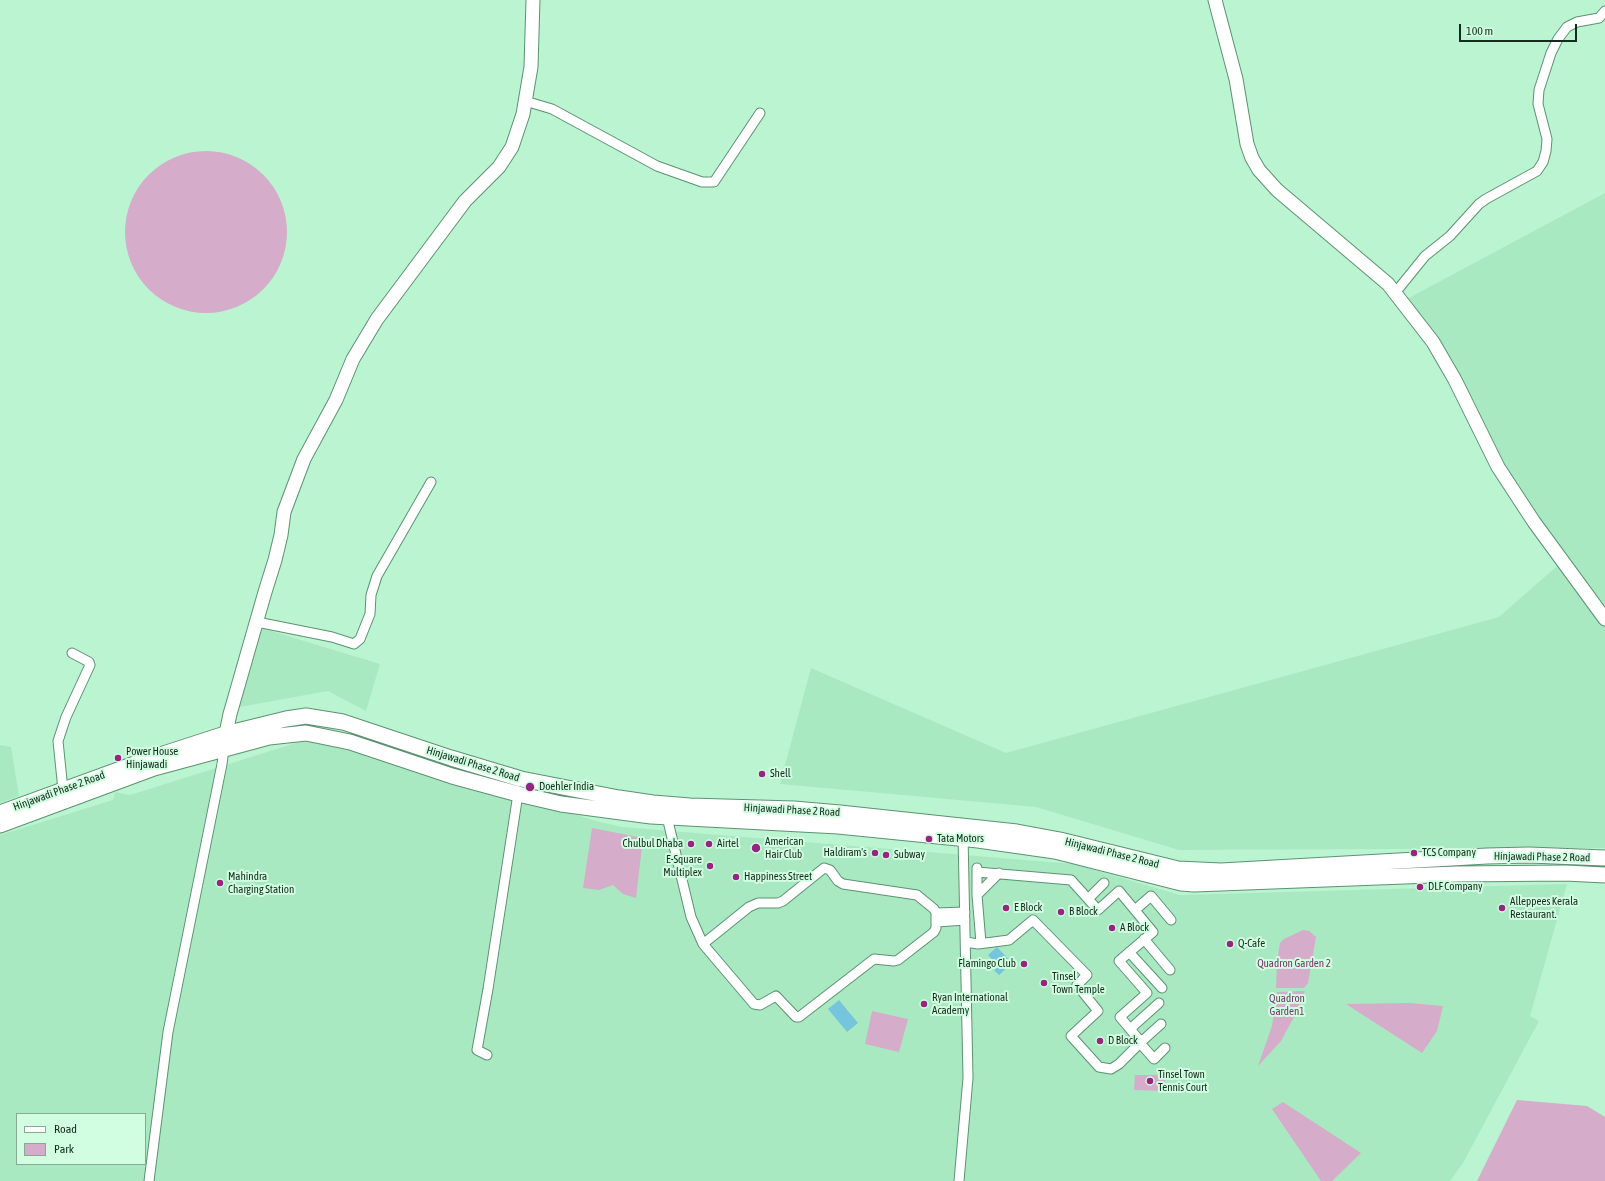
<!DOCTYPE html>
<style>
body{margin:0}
#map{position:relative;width:1605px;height:1181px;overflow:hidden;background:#bbf4d0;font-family:"Asap Condensed",sans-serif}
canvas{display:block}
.legend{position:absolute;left:16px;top:1113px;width:130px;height:52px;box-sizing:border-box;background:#d1fee1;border:1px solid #86aa93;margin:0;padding:5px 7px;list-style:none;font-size:12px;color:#152b1e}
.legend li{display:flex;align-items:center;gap:8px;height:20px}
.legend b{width:20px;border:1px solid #86aa93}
.scale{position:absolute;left:1459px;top:24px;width:118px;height:18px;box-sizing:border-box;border:2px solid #152b1e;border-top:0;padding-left:5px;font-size:12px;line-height:14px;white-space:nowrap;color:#152b1e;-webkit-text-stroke:3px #d1fee1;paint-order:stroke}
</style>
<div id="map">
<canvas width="1605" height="1181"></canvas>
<ul class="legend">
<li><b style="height:5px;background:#fff"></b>Road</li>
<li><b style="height:11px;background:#d5acc9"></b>Park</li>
</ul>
<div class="scale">100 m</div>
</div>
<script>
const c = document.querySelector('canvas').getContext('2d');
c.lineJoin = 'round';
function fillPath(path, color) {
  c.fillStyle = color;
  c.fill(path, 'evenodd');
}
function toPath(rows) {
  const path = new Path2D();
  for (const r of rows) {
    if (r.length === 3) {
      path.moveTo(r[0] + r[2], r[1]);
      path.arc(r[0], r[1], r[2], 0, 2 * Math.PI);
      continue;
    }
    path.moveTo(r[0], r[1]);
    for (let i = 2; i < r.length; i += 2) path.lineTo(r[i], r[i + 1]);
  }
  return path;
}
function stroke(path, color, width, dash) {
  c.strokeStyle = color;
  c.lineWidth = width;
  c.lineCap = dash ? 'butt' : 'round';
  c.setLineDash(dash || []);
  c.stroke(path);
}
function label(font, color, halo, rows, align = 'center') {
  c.font = font + ' "Asap Condensed",sans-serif';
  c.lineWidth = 4;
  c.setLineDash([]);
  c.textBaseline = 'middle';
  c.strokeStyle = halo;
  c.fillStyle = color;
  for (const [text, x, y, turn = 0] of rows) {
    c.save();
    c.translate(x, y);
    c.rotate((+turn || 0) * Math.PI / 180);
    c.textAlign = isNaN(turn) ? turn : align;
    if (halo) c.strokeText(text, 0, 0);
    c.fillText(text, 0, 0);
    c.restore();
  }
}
const built = toPath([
 [1605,193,1605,848,1179,850,1036,807,780,784,811,668,1006,753,1499,617,1565,559,1508,473,1405,300],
 [258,627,380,664,366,711,328,691,234,708],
 [318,736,596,821,622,827,1074,864,1180,895,1567,884,1530,1016,1539,1021,1463,1163,1450,1181,0,1181,0,835,113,800,115,792,130,795],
 [17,1114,145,1114,145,1164,17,1164],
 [0,745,11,747,19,796,0,803]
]);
const green = toPath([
 [206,232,81],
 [592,828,643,838,636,898,623,894,613,885,599,890,583,888],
 [1303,930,1309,931,1316,937,1308,983,1304,988,1276,988,1277,962,1280,943,1284,939],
 [1305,991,1295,1015,1281,1041,1258,1066,1272,1026,1277,992],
 [1410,1003,1443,1006,1437,1031,1422,1053,1346,1004],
 [872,1011,908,1019,899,1052,865,1044],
 [1135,1075,1165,1075,1165,1091,1134,1090],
 [1517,1100,1587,1106,1605,1117,1605,1181,1477,1181],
 [1283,1102,1361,1153,1332,1181,1321,1181,1272,1109]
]);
const water = toPath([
 [997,947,1012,963,999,975,994,970,998,966,988,955],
 [839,1000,858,1023,847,1032,828,1009]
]);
const street = toPath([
 [525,101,552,109,657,166,702,182,714,182,760,113],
 [1395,293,1425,256,1450,236,1479,204,1486,199,1537,171,1543,162,1546,151,1547,139,1538,104,1539,90,1551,53,1558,39,1567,27,1577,22,1599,18,1605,11],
 [257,622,332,637,354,644,360,639,370,614,371,595,377,576,431,482],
 [63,790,58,741,66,717,90,665,89,662,72,653],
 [667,817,691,917,703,944,749,907,758,903,778,903,783,901,824,868,830,870,838,881,843,884,917,895,934,909,936,913,936,928,934,932,898,960,894,961,874,959,799,1017,796,1017,776,996,760,1005,754,1004,703,944],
 [977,868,977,895],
 [1088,899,1104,883],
 [1135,910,1151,896,1171,920],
 [936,913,965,912],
 [937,922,965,920],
 [1144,939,1170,970],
 [966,942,978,944,1009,940,1033,920,1087,975,1077,985,1098,1011,1071,1036,1099,1067,1111,1069,1119,1064,1141,1042,1120,1017,1147,993,1119,961,1153,932,1119,891,1098,910,1071,880,977,872],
 [981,943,977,895,999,873],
 [1129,952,1162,988],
 [1130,1029,1159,1003],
 [1141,1042,1161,1024],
 [1140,1043,1154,1059,1165,1048],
 [487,1055,477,1050,488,989,518,794],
 [149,1181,168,1032,222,764,224,749],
 [959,1181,968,1078,963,835]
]);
const secondary = toPath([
 [1215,0,1236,79,1247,144,1252,158,1259,170,1277,190,1388,284,1433,342,1455,380,1498,467,1534,522,1605,619],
 [224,743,230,714,265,592,275,560,281,535,284,512,304,459,336,400,353,359,377,319,465,201,499,167,512,147,523,114,531,67,533,0]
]);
const primary = toPath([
 [0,813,151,758,225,734,286,719,306,716,343,722,451,758,521,779,619,798,653,803,690,806,794,809,840,813,1017,832,1060,840,1178,869,1221,871,1487,856,1529,855,1605,858],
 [0,825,154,768,269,737,306,733,350,742,452,776,518,794,561,804,651,816,838,826,978,840,1055,851,1181,883,1194,884,1457,874,1566,873,1605,875]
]);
const markers = [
 [118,758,4,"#972481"],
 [762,774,4,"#972481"],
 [530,787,5,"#972481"],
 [929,839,4,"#972481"],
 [691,844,4,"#972481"],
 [709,844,4,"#972481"],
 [756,848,5,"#972481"],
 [875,853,4,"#972481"],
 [1414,853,4,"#972481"],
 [886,855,4,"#972481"],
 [710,866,4,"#972481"],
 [736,877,4,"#972481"],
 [220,883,4,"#972481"],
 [1420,887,4,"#972481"],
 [1006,908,4,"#972481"],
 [1502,908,4,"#972481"],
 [1061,912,4,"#972481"],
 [1112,928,4,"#972481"],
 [1230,944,4,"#972481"],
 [1024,964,4,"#972481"],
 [1044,983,4,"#972481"],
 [924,1004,4,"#972481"],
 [1100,1041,4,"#972481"],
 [1150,1081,4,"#972481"]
];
const poiNames = [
 ["Power House",126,752],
 ["Hinjawadi",126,765],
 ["Shell",770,774],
 ["Doehler India",539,787],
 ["Tata Motors",937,839],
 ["American",765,842],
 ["Hair Club",765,855],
 ["Chulbul Dhaba",683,844,"right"],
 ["Airtel",717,844],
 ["Haldiram's",867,853,"right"],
 ["TCS Company",1422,853],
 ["Subway",894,855],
 ["E-Square",702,860,"right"],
 ["Multiplex",702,873,"right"],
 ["Mahindra",228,877],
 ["Charging Station",228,890],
 ["Happiness Street",744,877],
 ["DLF Company",1428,887],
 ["Alleppees Kerala",1510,902],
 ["Restaurant.",1510,915],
 ["E Block",1014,908],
 ["B Block",1069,912],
 ["A Block",1120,928],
 ["Q-Cafe",1238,944],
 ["Flamingo Club",1016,964,"right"],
 ["Tinsel",1052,977],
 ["Town Temple",1052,990],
 ["Ryan International",932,998],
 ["Academy",932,1011],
 ["D Block",1108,1041],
 ["Tinsel Town",1158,1075],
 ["Tennis Court",1158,1088]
];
const streetNames = [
 ["Hinjawadi Phase 2 Road",473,764,17],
 ["Hinjawadi Phase 2 Road",59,791,-20],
 ["Hinjawadi Phase 2 Road",792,810,3],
 ["Hinjawadi Phase 2 Road",1112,853,14],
 ["Hinjawadi Phase 2 Road",1542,857,1]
];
const parkNames = [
 ["Quadron Garden 2",1294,964],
 ["Quadron",1287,999],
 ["Garden1",1287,1012]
];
fillPath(built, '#a9e9c2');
fillPath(green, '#d5acc9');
fillPath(water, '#75c6dc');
stroke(street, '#5c9272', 11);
stroke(secondary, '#5c9272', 15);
stroke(primary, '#5c9272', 17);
stroke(street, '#fff', 9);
stroke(secondary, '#fff', 13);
stroke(primary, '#fff', 15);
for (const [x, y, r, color] of markers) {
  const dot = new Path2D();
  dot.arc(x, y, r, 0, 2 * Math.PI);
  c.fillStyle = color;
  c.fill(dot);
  stroke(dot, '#d1fee1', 1.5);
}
label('11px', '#152b1e', '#d1fee1', poiNames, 'left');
label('11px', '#152b1e', '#d1fee1', streetNames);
label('11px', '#783569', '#d1fee1', parkNames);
</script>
